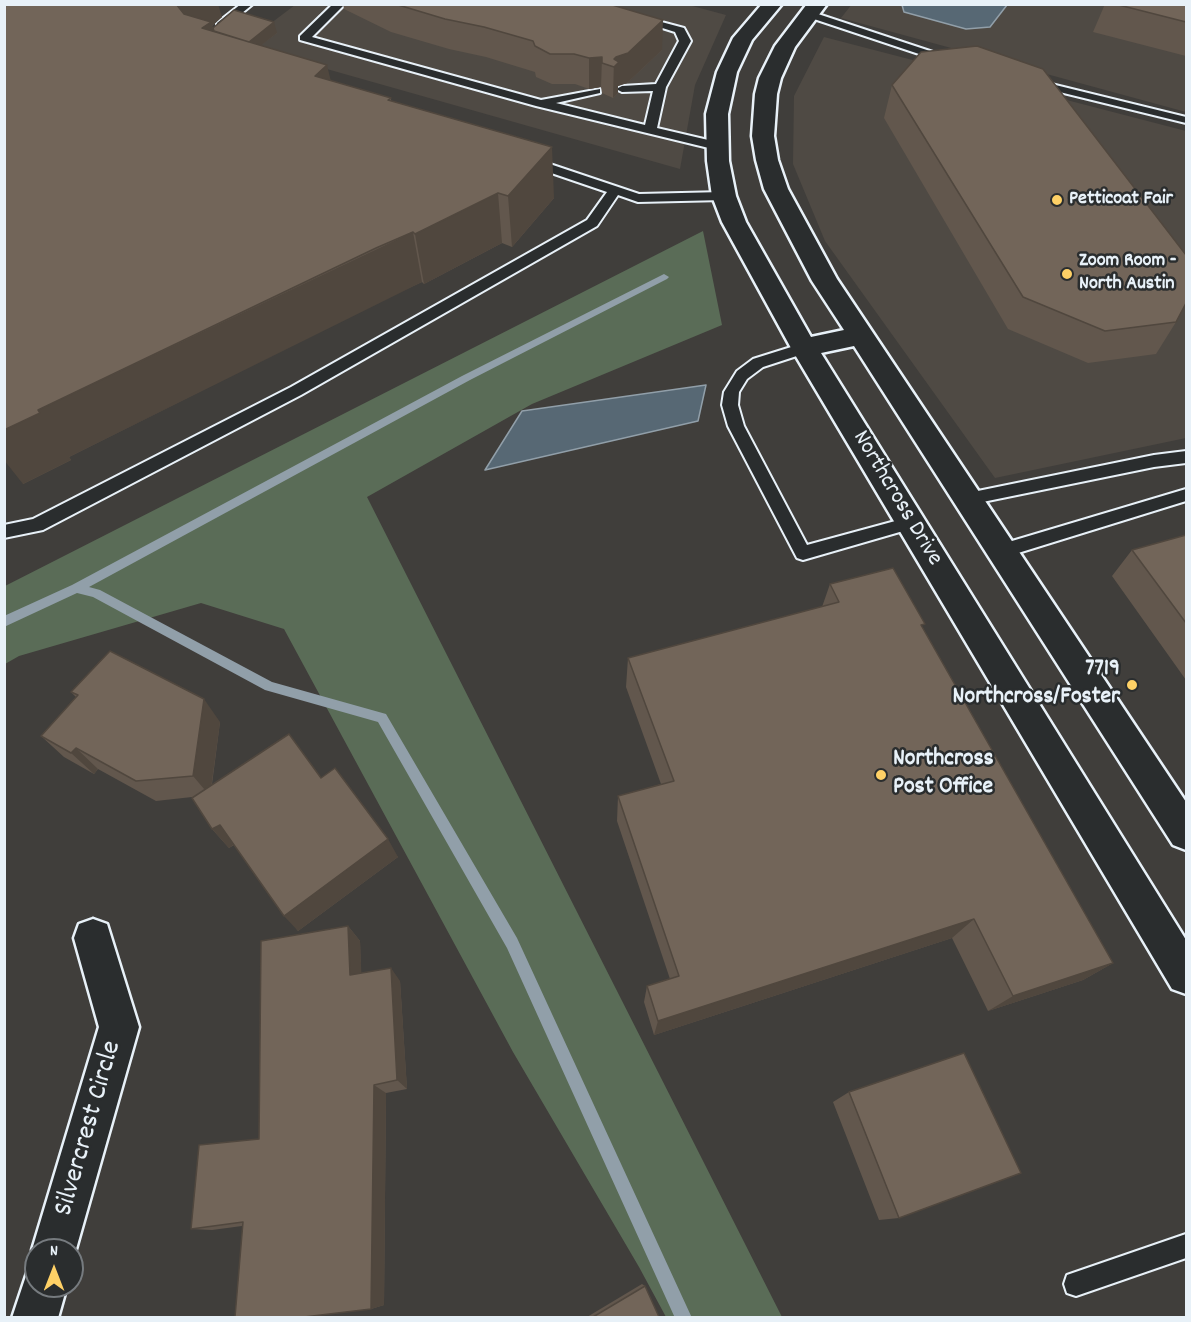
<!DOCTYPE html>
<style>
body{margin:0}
#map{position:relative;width:1191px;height:1322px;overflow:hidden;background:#403e3b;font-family:Dekko,sans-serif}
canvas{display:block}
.frame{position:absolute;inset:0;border:6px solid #e8f1f8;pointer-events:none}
.north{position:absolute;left:24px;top:1238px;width:60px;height:60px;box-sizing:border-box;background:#2a2d2e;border:2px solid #767b7f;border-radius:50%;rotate:0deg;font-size:16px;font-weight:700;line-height:24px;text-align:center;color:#e8f1f8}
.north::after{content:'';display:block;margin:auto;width:21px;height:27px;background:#ffd166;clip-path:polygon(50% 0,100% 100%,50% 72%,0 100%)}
</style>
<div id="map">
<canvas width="1191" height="1322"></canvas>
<div class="frame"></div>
<div class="north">N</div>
</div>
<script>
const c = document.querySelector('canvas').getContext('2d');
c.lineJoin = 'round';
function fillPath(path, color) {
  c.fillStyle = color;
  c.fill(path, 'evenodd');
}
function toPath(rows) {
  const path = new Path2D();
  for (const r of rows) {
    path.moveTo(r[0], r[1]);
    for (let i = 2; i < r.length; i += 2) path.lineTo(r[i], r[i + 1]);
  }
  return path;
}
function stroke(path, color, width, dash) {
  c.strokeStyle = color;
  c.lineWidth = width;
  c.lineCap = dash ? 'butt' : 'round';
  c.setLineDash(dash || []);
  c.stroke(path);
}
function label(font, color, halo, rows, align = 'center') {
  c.font = font + ' Dekko,sans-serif';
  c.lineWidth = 5;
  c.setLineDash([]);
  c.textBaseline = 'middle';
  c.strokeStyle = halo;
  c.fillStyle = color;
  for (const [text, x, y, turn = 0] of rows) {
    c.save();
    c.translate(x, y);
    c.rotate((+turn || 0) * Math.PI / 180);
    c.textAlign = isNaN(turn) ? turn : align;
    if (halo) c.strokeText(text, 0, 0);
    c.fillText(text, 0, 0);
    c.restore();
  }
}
const built = toPath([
 [685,4,726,15,695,85,680,169,242,45,295,5],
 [852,4,1186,5,1186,112,841,18],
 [824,37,1186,131,1186,438,995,478,825,241,793,164,794,96]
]);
const green = toPath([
 [703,231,722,325,532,404,367,497,782,1317,666,1317,639,1267,513,1052,284,629,201,603,19,656,5,664,5,586]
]);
const water = toPath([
 [902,5,902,4,1007,5,990,27,966,29,904,12,902,5],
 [706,385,698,421,485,470,522,411,706,385]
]);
const stream = toPath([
 [664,274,669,277,667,279,470,380,89,587,100,590,272,682,386,714,517,938,692,1318,675,1318,507,948,378,722,265,690,93,597,77,593,4,627,4,616,72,585,462,376,664,274]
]);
const lane = toPath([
 [241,4,253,4,225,27,217,27,217,23,241,4],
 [333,4,345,4,312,37,541,100,600,89,600,93,556,103,645,125,653,91,622,92,616,89,622,86,656,84,679,41,675,32,634,19,639,16,684,28,691,41,666,87,657,128,721,143,723,146,717,150,536,106,300,40,300,36,333,4],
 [809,11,948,57,950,59,948,61,940,61,805,16,805,12,809,11],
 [1035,80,1186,117,1186,123,1031,85,1029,83,1035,80],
 [529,157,639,194,724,192,730,196,724,200,638,202,618,195,597,226,301,395,43,530,4,538,4,525,33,519,291,387,587,220,607,192,525,164,523,161,525,158,529,157],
 [804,343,811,348,809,352,763,367,747,379,739,392,738,405,744,426,807,545,910,517,916,518,918,523,916,528,910,529,803,560,797,558,728,426,722,405,724,392,737,371,753,359,804,343],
 [1186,451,1186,463,1154,467,968,505,962,503,960,499,962,495,968,493,1154,455,1186,451],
 [1186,489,1186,501,1002,558,996,556,994,551,996,546,1002,544,1186,489],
 [1186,1234,1186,1258,1076,1296,1067,1293,1064,1284,1067,1275,1186,1234]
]);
const street = toPath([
 [93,919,107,924,139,1027,72,1263,72,1250,36,1250,36,1258,32,1250,99,1027,74,938,79,924,93,919],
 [36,1266,36,1286,67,1286,58,1318,12,1318,28,1270,36,1266]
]);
const secondary = toPath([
 [762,4,782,4,752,40,737,72,728,114,729,161,736,196,746,222,811,337,844,330,812,281,764,189,756,160,752,136,755,94,759,78,775,46,807,4,827,4,795,47,781,78,777,94,774,136,778,160,788,189,837,279,1186,802,1186,850,1173,845,854,346,821,353,1186,940,1186,994,1172,989,791,348,722,222,712,196,707,161,706,114,717,72,733,38,762,4]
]);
const wall = toPath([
 [4,4,222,17,212,26,213,28,277,33,261,45,331,81,391,98,391,101,554,198,512,247,502,243,424,284,422,282,387,298,69,457,71,460,23,484],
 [343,4,609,4,662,50,627,83,618,86,618,93,613,98,602,93,601,87,589,89,575,84,552,84,536,77,535,72,486,57,449,49,391,32,344,9],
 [1105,4,1186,4,1186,56,1093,32],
 [892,85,1176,322,1156,354,1088,363,1008,329,884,118],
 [1186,535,1186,680,1112,576,1132,550],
 [830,584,923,628,1113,963,1083,980,988,1011,952,938,654,1035,644,1002,647,986,670,979,617,821,618,796,661,784,626,687,628,658,822,607],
 [71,692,220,722,212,784,321,778,398,857,298,931,234,845,229,848,212,829,192,797,156,801,98,769,94,774,64,757,41,736,76,697],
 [348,926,360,941,361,973,400,981,407,1089,386,1093,384,1305,371,1309,242,1226,212,1230,191,1229,259,1139],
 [849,1092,899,1218,879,1220,833,1102],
 [642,1284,645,1286,659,1317,587,1317]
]);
const shadedWall = toPath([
 [173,4,218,4,222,17,212,26,226,72],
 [663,20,662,50,627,83,618,86,618,93,613,98,614,59,616,57],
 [274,22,277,33,237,64,234,53],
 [602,57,601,87,589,89,589,58],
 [327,65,339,115,315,76],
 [552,147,554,198,512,247,508,196],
 [498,193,502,243,424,284,415,234],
 [413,232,422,282,69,457,71,460,23,484,4,460,4,430,38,410],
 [204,699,220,722,210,796,193,776],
 [76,748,98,769,94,774,71,753],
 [220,825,236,843,229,848,212,829],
 [388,839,398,857,298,931,284,916],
 [974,919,952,938,654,1035,658,1021],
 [348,926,360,941,362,988,350,975],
 [1113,963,1083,980,988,1011,1013,996],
 [391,968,400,981,407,1089,397,1080],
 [374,1085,386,1093,384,1305,371,1309]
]);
const building = toPath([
 [4,4,176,4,184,14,211,22,202,28,327,65,315,76,391,98,388,100,552,147,508,196,498,193,415,234,413,232,376,248,38,410,40,413,4,430,4,4],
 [395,4,609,4,663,20,628,53,616,57,614,59,619,62,614,67,602,63,602,57,589,58,574,54,550,54,535,46,533,41,484,27,445,19,395,4],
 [1115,4,1186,4,1186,22,1115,4],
 [234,10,274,22,249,42,214,31,213,28,234,10],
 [977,46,1043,69,1186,255,1186,303,1176,322,1105,331,1023,297,892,85,921,52,977,46],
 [1186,535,1186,623,1132,550,1186,535],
 [893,568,925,624,921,625,1113,963,1013,996,974,919,658,1021,647,986,679,976,618,796,674,781,628,658,839,602,830,584,893,568],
 [110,651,204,699,193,776,136,781,76,748,71,753,41,736,78,695,71,692,110,651],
 [289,734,321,778,335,768,388,839,284,916,220,825,212,829,192,798,289,734],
 [348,926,350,975,391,968,397,1080,374,1085,371,1309,304,1317,235,1317,243,1222,191,1229,199,1145,259,1139,261,941,348,926],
 [964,1053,1021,1173,899,1218,849,1092,964,1053],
 [645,1286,659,1317,593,1317,645,1286]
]);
const markers = [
 [1057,200,6,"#ffd166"],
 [1067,274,6,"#ffd166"],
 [1132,685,6,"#ffd166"],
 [881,775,6,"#ffd166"]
];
const farPoinames = [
 ["Petticoat Fair",1069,200],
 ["Zoom Room -",1079,262],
 ["North Austin",1079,285]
];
const streetNames = [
 ["Northcross Drive",896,499,59]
];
const poiNames = [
 ["7719",1120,671],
 ["Northcross/Foster",1120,699],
 ["Northcross",893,761,"left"],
 ["Post Office",893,789,"left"]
];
const nearStreetnames = [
 ["Silvercrest Circle",90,1129,-74]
];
fillPath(built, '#4f4a44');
fillPath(green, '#5a6c57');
fillPath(water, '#576874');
stroke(water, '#919fa9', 1.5);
fillPath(stream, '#919fa9');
stroke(lane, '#e8f1f8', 4);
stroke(street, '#e8f1f8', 5);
stroke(secondary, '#e8f1f8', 5);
fillPath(lane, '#2a2d2e');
fillPath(street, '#2a2d2e');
fillPath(secondary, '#2a2d2e');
fillPath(wall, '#62574d');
fillPath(shadedWall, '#50473e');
fillPath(building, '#726559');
stroke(building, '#50473e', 1.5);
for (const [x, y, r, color] of markers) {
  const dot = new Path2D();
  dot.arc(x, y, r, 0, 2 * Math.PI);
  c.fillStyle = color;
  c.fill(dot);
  stroke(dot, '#2a2d2e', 2);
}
label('bold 20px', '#e8f1f8', '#2a2d2e', farPoinames, 'left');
label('24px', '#e8f1f8', '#2a2d2e', streetNames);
label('bold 24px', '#e8f1f8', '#2a2d2e', poiNames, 'right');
label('28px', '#e8f1f8', '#2a2d2e', nearStreetnames);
</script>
